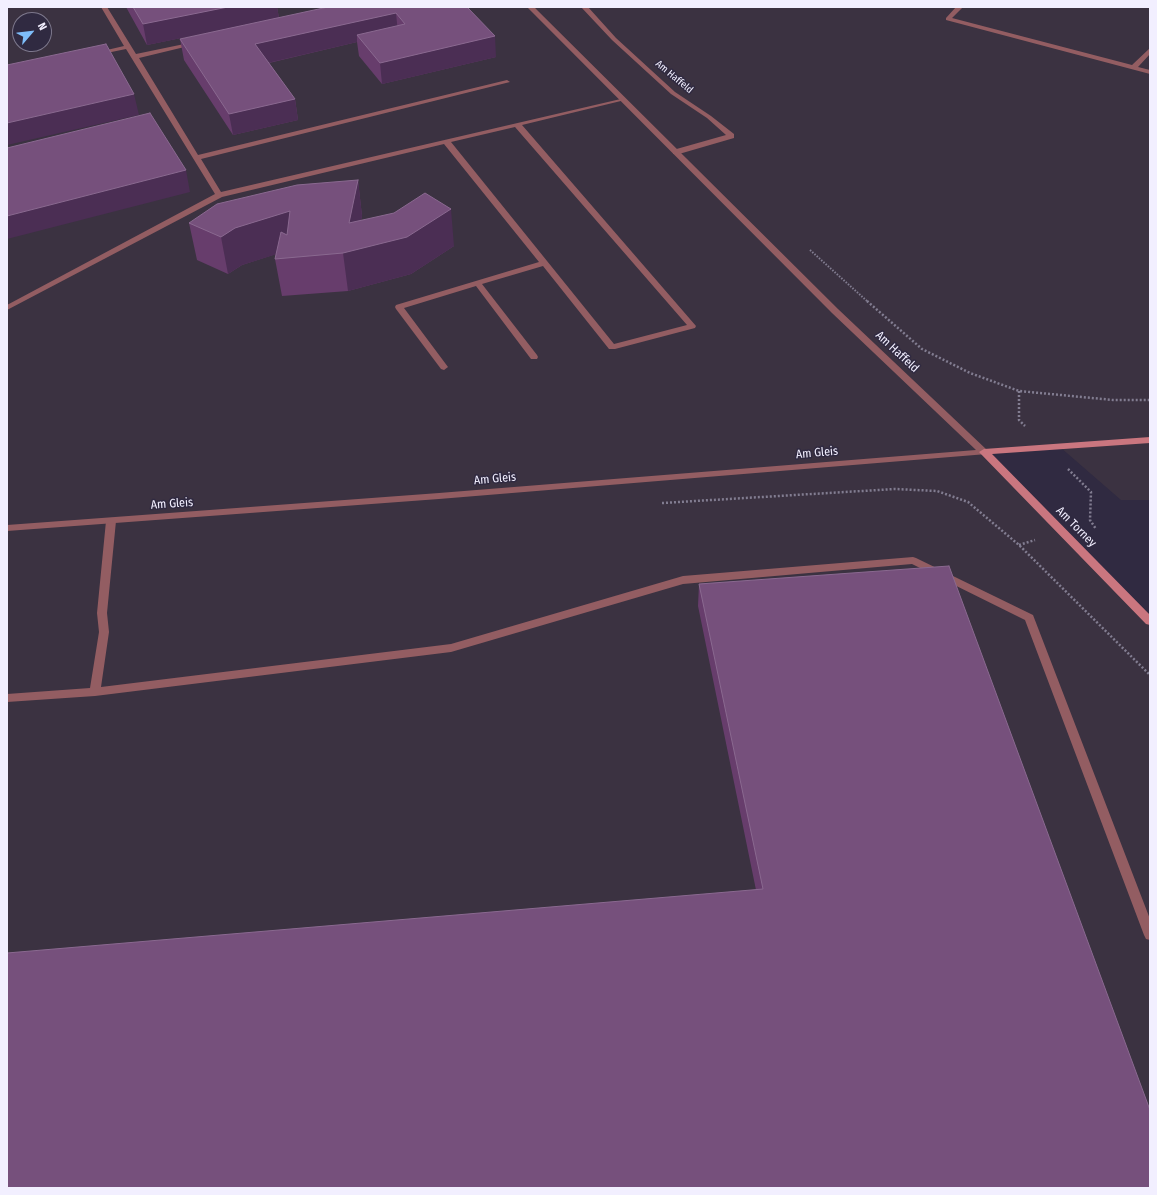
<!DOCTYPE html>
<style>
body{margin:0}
#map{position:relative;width:1157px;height:1195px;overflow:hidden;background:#302a41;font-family:"Fira Sans Condensed",sans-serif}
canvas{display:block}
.frame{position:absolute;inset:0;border:8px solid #f2efff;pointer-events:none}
.north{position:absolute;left:12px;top:12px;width:40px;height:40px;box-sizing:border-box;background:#302a41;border:1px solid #7e798d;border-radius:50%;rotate:62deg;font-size:11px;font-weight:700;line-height:16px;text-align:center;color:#f2efff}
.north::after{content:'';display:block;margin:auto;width:14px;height:18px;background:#7ebdf9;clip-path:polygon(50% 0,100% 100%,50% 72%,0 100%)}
</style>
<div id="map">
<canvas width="1157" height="1195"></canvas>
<div class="frame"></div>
<div class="north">N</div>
</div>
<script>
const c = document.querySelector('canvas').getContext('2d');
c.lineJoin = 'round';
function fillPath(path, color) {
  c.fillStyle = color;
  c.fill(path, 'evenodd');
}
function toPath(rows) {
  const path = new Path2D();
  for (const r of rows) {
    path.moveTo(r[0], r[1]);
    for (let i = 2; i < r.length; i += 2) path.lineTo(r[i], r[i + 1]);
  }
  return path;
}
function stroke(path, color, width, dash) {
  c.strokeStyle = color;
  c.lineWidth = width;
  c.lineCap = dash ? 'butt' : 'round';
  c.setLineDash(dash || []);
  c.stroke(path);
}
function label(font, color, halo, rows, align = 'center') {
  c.font = font + ' "Fira Sans Condensed",sans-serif';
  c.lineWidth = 3;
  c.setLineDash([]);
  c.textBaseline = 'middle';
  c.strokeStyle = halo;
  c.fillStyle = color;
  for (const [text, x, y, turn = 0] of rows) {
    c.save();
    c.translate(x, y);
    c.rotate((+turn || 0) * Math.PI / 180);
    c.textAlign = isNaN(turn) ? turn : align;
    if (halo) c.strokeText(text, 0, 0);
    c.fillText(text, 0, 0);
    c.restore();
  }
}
const industrial = toPath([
 [7,7,1150,7,1150,500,1121,500,1060,447,984,452,1150,621,1150,1188,7,1188],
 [20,20,44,20,44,44,20,44]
]);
const pathFar1 = toPath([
 [810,250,868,302]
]);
const path = toPath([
 [867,301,922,349,970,373,1019,391,1113,400,1150,400],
 [1019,391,1019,420,1025,426],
 [1068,469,1091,492,1090,520,1096,529],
 [662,503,895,489,937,491,968,502,1019,545,1150,675],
 [1019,545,1035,540]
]);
const lane = toPath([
 [101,7,107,7,136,54,194,42,197,44,139,58,198,155,507,80,510,82,201,159,221,192,625,98,625,100,522,125,696,326,695,328,615,349,609,349,543,266,482,284,537,355,538,357,537,359,531,359,476,286,404,308,448,367,444,370,441,369,396,309,395,307,396,305,539,262,444,144,222,197,7,310,7,305,215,194,126,49,97,55,94,53,124,46,101,7],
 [515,127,687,325,614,344,451,142,515,127],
 [581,7,588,7,616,38,675,92,711,116,734,134,734,138,679,154,673,154,673,150,726,135,707,118,671,94,612,40,581,7],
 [956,7,963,7,952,18,1132,65,1150,48,1150,54,1138,67,1150,70,1150,74,946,20,946,18,956,7],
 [111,518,116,521,107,613,109,632,101,687,451,644,683,576,913,557,916,558,1033,615,1150,919,1150,940,1146,939,1144,935,1025,620,912,564,683,584,451,652,95,696,7,702,7,694,90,688,99,632,97,613,106,521,111,518]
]);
const street = toPath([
 [527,7,534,7,838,309,987,450,989,452,987,454,439,499,7,531,7,525,439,493,976,450,832,313,527,7]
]);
const secondary = toPath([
 [1150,437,1150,443,992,454,1150,615,1150,625,1146,624,979,452,984,449,1150,437]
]);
const wall = toPath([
 [126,7,277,7,279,18,467,7,496,57,382,84,359,56,357,42,269,63,295,99,298,120,233,135,184,60,180,39,278,18,147,45],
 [358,180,362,216,361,220,454,246,411,274,348,291,282,296,275,259,276,254,242,265,228,274,197,260,189,223],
 [699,584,1150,1110,756,890,698,606]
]);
const shadedWall = toPath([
 [228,7,277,7,279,18,147,45,143,24],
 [396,13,398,33,357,35,357,42,259,65,255,44],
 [495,36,496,57,382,84,380,63],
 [134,94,139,115,7,145,7,123],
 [295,99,298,120,233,135,229,114],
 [186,170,190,192,7,239,7,216],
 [358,180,362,216,355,250,451,209,454,246,411,274,348,291,343,253],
 [290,211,296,248,242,265,228,274,221,237,235,228]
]);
const building = toPath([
 [133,7,228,7,143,24,133,7],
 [328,7,467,7,495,36,380,63,357,35,405,24,396,13,255,44,295,99,229,114,180,39,328,7],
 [106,44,134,94,7,123,7,65,106,44],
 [150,113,186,170,7,216,7,148,150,113],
 [358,180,349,223,394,213,425,193,451,209,407,237,343,253,275,259,281,232,287,235,290,211,235,228,221,237,189,223,217,204,297,185,358,180],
 [949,566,1150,1110,1150,1188,7,1188,7,953,763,889,699,584,949,566]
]);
const farStreetnames = [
 ["Am Haffeld",674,77,40]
];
const streetNames = [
 ["Am Haffeld",897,352,43],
 ["Am Gleis",817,453,-5],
 ["Am Gleis",495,479,-5],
 ["Am Gleis",172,504,-4],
 ["Am Torney",1076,527,45]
];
fillPath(industrial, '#3b3241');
stroke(pathFar1, '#827d91', 2, [1.5, 1.5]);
stroke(path, '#827d91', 2.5, [2, 2]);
fillPath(lane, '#935d62');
fillPath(street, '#935d62');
fillPath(secondary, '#ca767f');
fillPath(wall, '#673d6c');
fillPath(shadedWall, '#4b2e54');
fillPath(building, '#76507c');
stroke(building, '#8a6990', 1);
label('10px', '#f2efff', '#302a41', farStreetnames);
label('12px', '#f2efff', '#302a41', streetNames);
</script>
